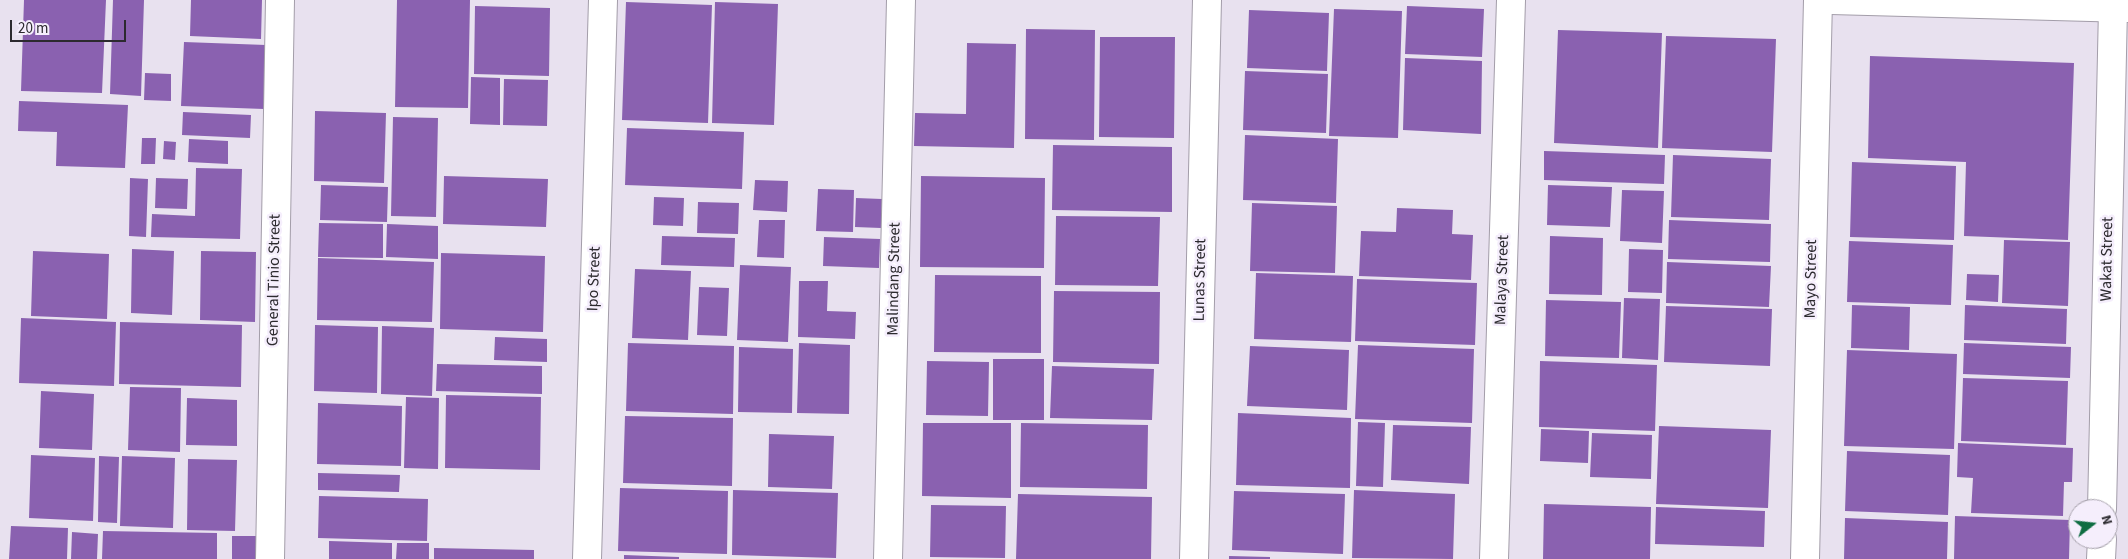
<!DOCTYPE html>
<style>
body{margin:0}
#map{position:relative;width:2128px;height:559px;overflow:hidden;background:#e8e1ef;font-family:"Source Sans 3",sans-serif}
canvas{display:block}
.north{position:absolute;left:2068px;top:499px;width:50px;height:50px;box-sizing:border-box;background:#f5eefc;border:1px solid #a5a0aa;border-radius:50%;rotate:74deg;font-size:14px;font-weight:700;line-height:20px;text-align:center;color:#2c2a2f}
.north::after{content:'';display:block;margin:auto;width:18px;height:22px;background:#0e6d42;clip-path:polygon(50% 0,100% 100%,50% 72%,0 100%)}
.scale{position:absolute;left:10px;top:20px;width:116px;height:22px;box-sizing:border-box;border:2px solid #2c2a2f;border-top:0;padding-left:6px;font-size:15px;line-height:18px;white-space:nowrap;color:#2c2a2f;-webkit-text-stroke:4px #f5eefc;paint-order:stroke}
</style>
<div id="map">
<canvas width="2128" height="559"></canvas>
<div class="north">N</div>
<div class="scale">20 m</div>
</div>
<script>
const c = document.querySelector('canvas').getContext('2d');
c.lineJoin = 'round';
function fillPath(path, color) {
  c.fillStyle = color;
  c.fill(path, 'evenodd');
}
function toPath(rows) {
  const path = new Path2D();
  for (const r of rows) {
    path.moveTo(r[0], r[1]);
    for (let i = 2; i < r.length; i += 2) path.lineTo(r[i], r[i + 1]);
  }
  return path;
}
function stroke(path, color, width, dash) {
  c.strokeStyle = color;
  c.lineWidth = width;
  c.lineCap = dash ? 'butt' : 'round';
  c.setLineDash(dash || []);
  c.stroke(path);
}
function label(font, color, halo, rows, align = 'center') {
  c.font = font + ' "Source Sans 3",sans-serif';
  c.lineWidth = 5;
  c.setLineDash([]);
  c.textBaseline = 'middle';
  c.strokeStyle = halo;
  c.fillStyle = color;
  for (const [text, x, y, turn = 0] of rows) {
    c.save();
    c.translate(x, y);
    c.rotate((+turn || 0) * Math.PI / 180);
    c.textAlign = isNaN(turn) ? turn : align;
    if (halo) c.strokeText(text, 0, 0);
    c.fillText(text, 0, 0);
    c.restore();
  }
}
const building = toPath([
 [24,0,106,0,102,93,21,91],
 [113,0,144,0,141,96,110,94],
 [191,0,262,0,261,39,190,36],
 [397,0,470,0,468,108,395,107],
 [626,2,712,5,708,123,622,120],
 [715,2,778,4,774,125,712,123],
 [475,6,550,8,549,76,474,74],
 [1407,6,1484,9,1482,57,1405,54],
 [1334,9,1402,11,1398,138,1329,136],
 [1249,10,1329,13,1327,71,1247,68],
 [1026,29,1095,30,1094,140,1025,139],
 [1558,30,1662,33,1658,148,1554,143],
 [1666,36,1776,39,1772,152,1662,148],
 [1100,37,1175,37,1174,138,1099,137],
 [184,42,266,45,264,109,181,106],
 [967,43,1016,44,1014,148,914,146,915,113,966,114],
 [1870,56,2074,63,2068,240,1964,236,1966,162,1868,158],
 [1405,58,1482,61,1481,134,1403,130],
 [1245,71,1328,74,1326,133,1243,130],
 [145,73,171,74,171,101,144,100],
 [471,77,500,78,500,125,470,124],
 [504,79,548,80,547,126,503,125],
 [19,101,128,105,125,168,56,166,57,132,18,131],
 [315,111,386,113,384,183,314,181],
 [183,112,251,115,250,138,182,135],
 [393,117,438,118,436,217,391,216],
 [627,128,744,132,742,189,625,185],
 [1245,135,1338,139,1336,203,1243,200],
 [142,138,156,138,155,164,141,164],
 [189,139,228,141,228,164,188,162],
 [164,141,176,142,175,160,163,159],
 [1053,145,1172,147,1172,212,1052,210],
 [1544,151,1665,155,1664,184,1544,180],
 [1673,155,1771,159,1769,220,1671,217],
 [1852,162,1956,166,1954,240,1850,237],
 [196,168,242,169,240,239,151,237,152,214,195,216],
 [444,176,548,179,546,227,443,224],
 [921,176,1045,178,1044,268,920,267],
 [130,178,148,179,146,237,129,236],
 [156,178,188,179,187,209,155,208],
 [755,180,788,181,787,212,753,210],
 [321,185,388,187,387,222,320,220],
 [1548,185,1612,187,1610,227,1547,225],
 [818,189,854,190,853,232,816,231],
 [1622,190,1664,191,1662,243,1620,241],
 [654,197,684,198,683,226,653,225],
 [856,198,882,199,881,228,855,227],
 [698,202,739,203,738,234,697,233],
 [1252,203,1337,206,1335,273,1250,271],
 [1397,208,1453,210,1452,234,1473,235,1471,280,1359,276,1361,231,1396,232],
 [1056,216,1160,217,1158,286,1055,285],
 [759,220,785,220,784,258,757,257],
 [1669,220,1771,224,1770,262,1668,259],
 [319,223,383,224,383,258,318,257],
 [387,224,438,226,438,259,386,257],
 [662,236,735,238,734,267,661,265],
 [1550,236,1603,238,1602,295,1549,294],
 [824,237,880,239,879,268,823,266],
 [2004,240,2070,242,2068,306,2002,303],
 [1849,241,1953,245,1951,305,1847,302],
 [132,249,174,251,172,315,131,313],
 [1629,249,1663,250,1662,293,1628,292],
 [33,251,109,254,107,319,31,316],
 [201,251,256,252,255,322,200,320],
 [441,253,545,256,543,332,440,329],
 [318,258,434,262,432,322,317,320],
 [1667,262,1771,266,1769,307,1666,303],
 [740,265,791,267,788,342,737,340],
 [635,269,691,271,688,340,632,338],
 [1256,273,1353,276,1351,342,1254,339],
 [1967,274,1999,275,1998,302,1966,300],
 [935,275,1041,276,1041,353,934,352],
 [1357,279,1477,283,1475,345,1355,341],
 [799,281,828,281,827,311,856,312,855,339,798,337],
 [699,287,729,288,727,336,697,335],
 [1054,291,1160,292,1159,364,1053,362],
 [1624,298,1660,299,1658,360,1622,358],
 [1546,300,1621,302,1619,358,1545,356],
 [1852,305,1910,307,1909,350,1851,348],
 [1965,305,2067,309,2066,344,1964,340],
 [1666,306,1772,309,1770,366,1664,362],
 [21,318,116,322,114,386,19,383],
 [120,322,242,325,241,387,119,384],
 [315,325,378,327,377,393,314,391],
 [382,326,434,328,432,396,381,394],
 [495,337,547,339,547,362,494,360],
 [628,343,734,346,733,414,626,411],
 [799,343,850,345,849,414,797,413],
 [1964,343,2071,347,2070,378,1963,374],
 [1358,345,1474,349,1472,423,1355,419],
 [1250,346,1349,350,1347,410,1247,406],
 [739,347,793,349,792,413,738,412],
 [1847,350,1957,354,1954,449,1844,446],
 [993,359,1044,359,1044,420,993,420],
 [927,361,989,362,988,416,926,415],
 [1540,361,1657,365,1655,431,1539,427],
 [437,364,542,366,542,394,436,391],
 [1052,366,1154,369,1152,420,1050,418],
 [1963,378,2068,381,2066,445,1961,441],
 [130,387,181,388,180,452,128,450],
 [41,391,94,394,92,450,39,448],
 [446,395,541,397,540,470,445,468],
 [406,397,439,398,438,469,404,468],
 [187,398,237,400,237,446,186,445],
 [318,403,402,406,401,466,317,464],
 [1238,413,1351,418,1350,488,1236,485],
 [625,416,733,418,732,486,623,483],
 [1358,422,1385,423,1383,487,1356,486],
 [923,423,1011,423,1011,498,922,496],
 [1021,423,1148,425,1147,489,1020,487],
 [1393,425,1471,427,1469,484,1391,480],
 [1659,426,1771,430,1768,508,1656,504],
 [1541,429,1589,431,1588,463,1540,461],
 [1592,433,1652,435,1651,479,1590,477],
 [769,434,834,436,832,489,768,487],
 [1958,443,2073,448,2072,482,2064,482,2063,516,1971,513,1973,478,1957,477],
 [1847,451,1950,455,1948,515,1845,511],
 [31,455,95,458,93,521,29,518],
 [99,456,119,457,117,523,98,522],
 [122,456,175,458,173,528,120,526],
 [188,459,237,460,235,531,187,530],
 [318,473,400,475,399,492,318,490],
 [620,488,728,491,727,554,618,551],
 [733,490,838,493,836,558,732,555],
 [1354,490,1455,494,1453,559,1352,558],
 [1234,491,1345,494,1343,554,1232,550],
 [1018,494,1152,497,1151,559,1016,559],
 [319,496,428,499,427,541,318,538],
 [1544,504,1651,507,1650,559,1543,559],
 [931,505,1006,506,1005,558,930,557],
 [1656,507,1765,511,1764,547,1655,544],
 [1955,516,2070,520,2069,559,1954,559],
 [1845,518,1948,522,1947,559,1844,559],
 [11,526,68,528,67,559,9,559],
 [103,531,217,533,217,559,102,559],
 [72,532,98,534,97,559,71,559],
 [232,536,262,536,261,559,232,559],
 [329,541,392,543,392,559,329,559],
 [397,543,429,543,429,559,396,559],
 [434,548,534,550,534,559,434,559],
 [624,555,679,557,679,559,624,559],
 [1229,556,1270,557,1270,559,1229,559]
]);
const street = toPath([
 [2102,509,2113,8],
 [270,559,280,0],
 [587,559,603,0],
 [888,559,901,0],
 [1194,559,1207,0],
 [1494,559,1511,0],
 [1805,559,1818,0],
 [2101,559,2102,539]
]);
const primary = toPath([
 [1831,0,2128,8]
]);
const streetNames = [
 ["Wakat Street",2108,259,-89],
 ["Ipo Street",595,279,-88],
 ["Malindang Street",895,279,-89],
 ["Mayo Street",1812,279,-89],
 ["General Tinio Street",275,280,-89],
 ["Lunas Street",1201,280,-89],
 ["Malaya Street",1503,280,-88]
];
fillPath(building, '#8a61b0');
stroke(street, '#a39da9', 30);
stroke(primary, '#a39da9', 30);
stroke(street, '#fff', 28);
stroke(primary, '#fff', 28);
label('16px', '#2c2a2f', '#f5eefc', streetNames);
</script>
